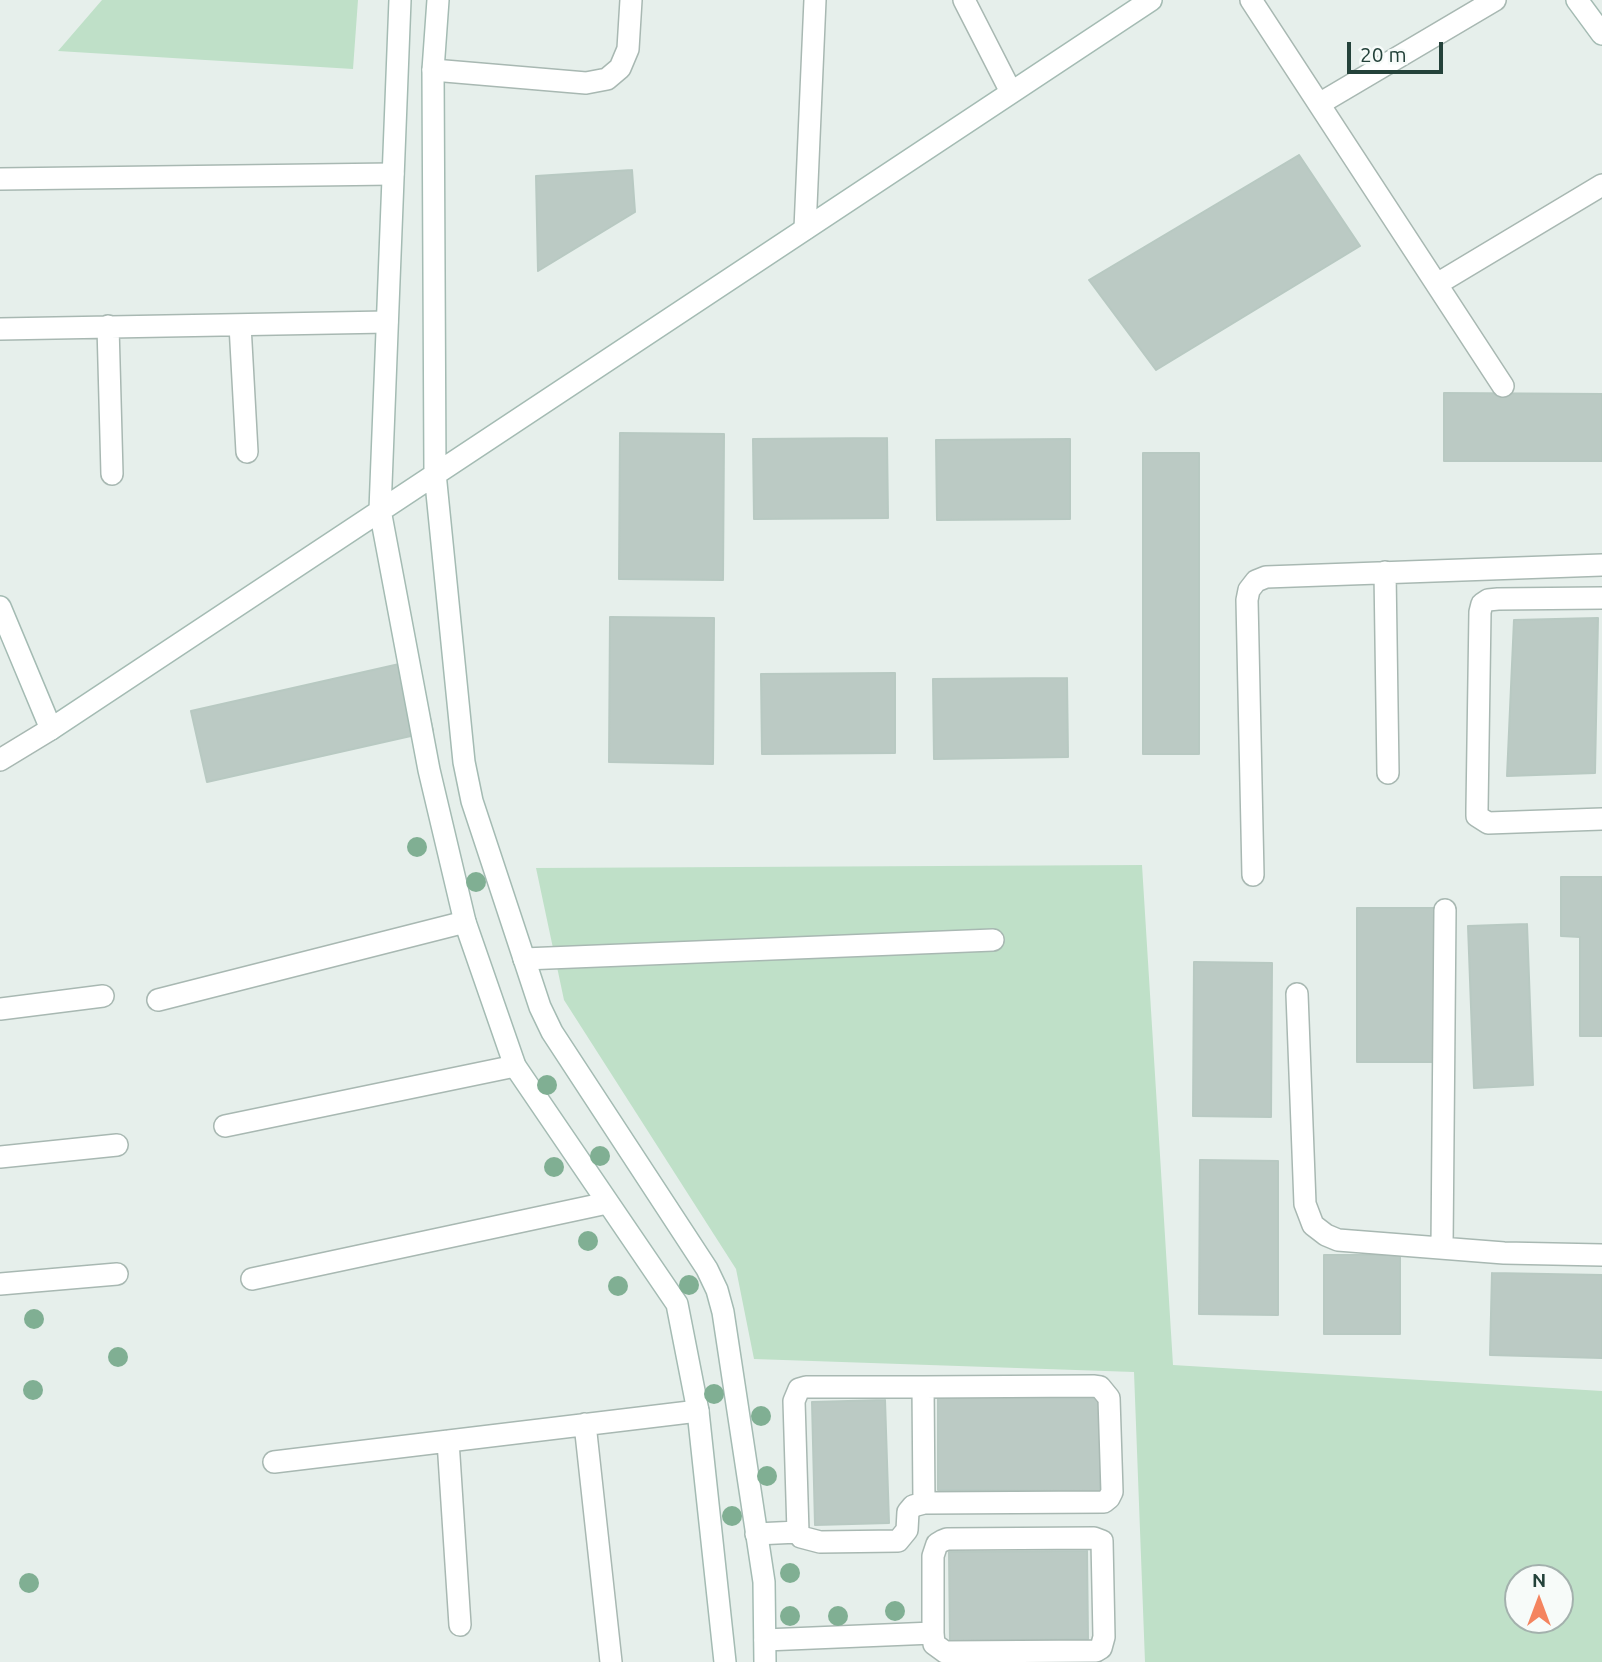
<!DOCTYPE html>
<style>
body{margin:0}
#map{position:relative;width:1602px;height:1662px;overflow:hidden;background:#e6efeb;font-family:Ubuntu,sans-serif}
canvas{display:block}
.north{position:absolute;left:1504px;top:1564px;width:70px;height:70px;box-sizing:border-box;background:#f7fbf9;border:2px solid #a3b1ad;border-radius:50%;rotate:0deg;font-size:19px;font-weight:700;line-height:28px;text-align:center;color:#24423a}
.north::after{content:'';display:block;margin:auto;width:24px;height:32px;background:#f4845f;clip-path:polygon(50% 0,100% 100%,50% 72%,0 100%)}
.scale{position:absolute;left:1347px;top:42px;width:96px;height:32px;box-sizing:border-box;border:4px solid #24423a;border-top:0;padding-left:9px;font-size:21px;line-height:24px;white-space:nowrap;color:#24423a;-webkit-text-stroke:5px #f7fbf9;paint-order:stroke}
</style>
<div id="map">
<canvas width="1602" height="1662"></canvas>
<div class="north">N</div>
<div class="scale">20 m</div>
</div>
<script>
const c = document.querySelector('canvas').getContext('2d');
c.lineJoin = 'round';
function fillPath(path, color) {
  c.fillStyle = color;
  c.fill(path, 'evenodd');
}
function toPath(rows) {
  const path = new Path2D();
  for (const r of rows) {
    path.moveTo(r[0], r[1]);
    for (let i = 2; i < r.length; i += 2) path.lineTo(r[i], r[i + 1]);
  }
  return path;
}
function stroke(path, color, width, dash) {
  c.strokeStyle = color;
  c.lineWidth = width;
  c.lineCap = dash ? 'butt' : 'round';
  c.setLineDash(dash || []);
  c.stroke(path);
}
const green = toPath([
 [102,0,358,0,353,69,58,51],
 [1142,865,1173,1365,1602,1391,1602,1662,1145,1662,1134,1372,754,1359,736,1269,564,1000,536,868],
 [1518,1578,1560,1578,1560,1620,1518,1620]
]);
const building = toPath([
 [1299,155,1360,246,1156,370,1089,280,1299,155],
 [632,170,635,212,538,271,536,176,632,170],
 [1444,393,1602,394,1602,461,1444,461,1444,393],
 [620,433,724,434,723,580,619,579,620,433],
 [887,438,888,518,754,519,753,439,887,438],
 [1070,439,1070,519,937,520,936,440,1070,439],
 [1143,453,1199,453,1199,754,1143,754,1143,453],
 [610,617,714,618,713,764,609,762,610,617],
 [1598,618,1595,773,1507,776,1514,620,1598,618],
 [417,660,433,731,207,782,191,711,417,660],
 [895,673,895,753,762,754,761,674,895,673],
 [1067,678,1068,757,934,759,933,679,1067,678],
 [1561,877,1602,877,1602,1036,1580,1036,1580,937,1561,936,1561,877],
 [1357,908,1436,908,1435,1062,1357,1062,1357,908],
 [1527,924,1533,1085,1474,1088,1468,926,1527,924],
 [1194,962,1272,963,1271,1117,1193,1116,1194,962],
 [1200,1160,1278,1161,1278,1315,1199,1314,1200,1160],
 [1324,1255,1400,1255,1400,1334,1324,1334,1324,1255],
 [1492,1273,1602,1275,1602,1358,1490,1355,1492,1273],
 [938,1396,1101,1397,1100,1491,938,1490,938,1396],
 [885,1400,889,1523,815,1525,812,1402,885,1400],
 [1087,1551,1088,1639,950,1641,949,1552,1087,1551]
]);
const street = toPath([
 [964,0,1011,92],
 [1251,0,1503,386],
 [433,70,586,83,607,79,620,68,628,49,631,0],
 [1319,104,1495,0],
 [0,179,393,174],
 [805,229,815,0],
 [1437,284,1602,185],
 [240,325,247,452],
 [108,326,112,474],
 [0,329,387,322],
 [1385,572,1388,773],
 [1602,598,1498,599,1488,600,1482,604,1480,612,1477,809,1477,816,1488,823,1602,819],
 [0,760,51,729],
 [1253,875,1247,600,1249,590,1256,581,1266,577,1602,565],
 [524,959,993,940],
 [1297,994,1305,1204,1313,1225,1326,1235,1338,1240,1504,1253,1602,1255],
 [158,1000,465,922],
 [0,1009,103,996],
 [225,1126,515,1066],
 [0,1157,117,1145],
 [1442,1247,1445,910],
 [252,1279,607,1203],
 [0,1284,117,1274],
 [923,1387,924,1503,1104,1502,1109,1498,1112,1492,1109,1398,1100,1387,1093,1386,923,1387,806,1387,799,1389,794,1401,798,1532,801,1537,820,1542,898,1541,907,1530,908,1512,913,1506,924,1503],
 [585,1424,611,1662],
 [448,1441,460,1625],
 [274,1462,698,1411],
 [756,1534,798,1532],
 [765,1640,933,1633,934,1644,945,1652,1096,1651,1101,1648,1104,1637,1102,1541,1094,1538,947,1539,942,1541,937,1544,933,1556,933,1633]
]);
const secondary = toPath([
 [400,0,380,510,429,770,465,922,515,1066,677,1304,698,1411,725,1662],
 [438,0,433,70,435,473,464,762,472,801,540,1007,552,1032,707,1269,717,1290,723,1312,764,1582,765,1662],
 [1577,0,1602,34],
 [0,607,51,729,1151,0]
]);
const trees = [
 [417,847],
 [476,882],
 [547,1085],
 [600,1156],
 [554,1167],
 [588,1241],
 [689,1285],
 [618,1286],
 [34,1319],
 [118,1357],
 [33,1390],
 [714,1394],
 [761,1416],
 [767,1476],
 [732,1516],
 [790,1573],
 [29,1583],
 [895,1611],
 [790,1616],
 [838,1616]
];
fillPath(green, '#bfe0c8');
fillPath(building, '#bbcac4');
stroke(building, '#b8c9c2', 2);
stroke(street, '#a8b8b2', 24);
stroke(secondary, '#a4bbb3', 24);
stroke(street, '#fff', 21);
stroke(secondary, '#fff', 21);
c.fillStyle = '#80af93';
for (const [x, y] of trees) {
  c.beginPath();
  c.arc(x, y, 10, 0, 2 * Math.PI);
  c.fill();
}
</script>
